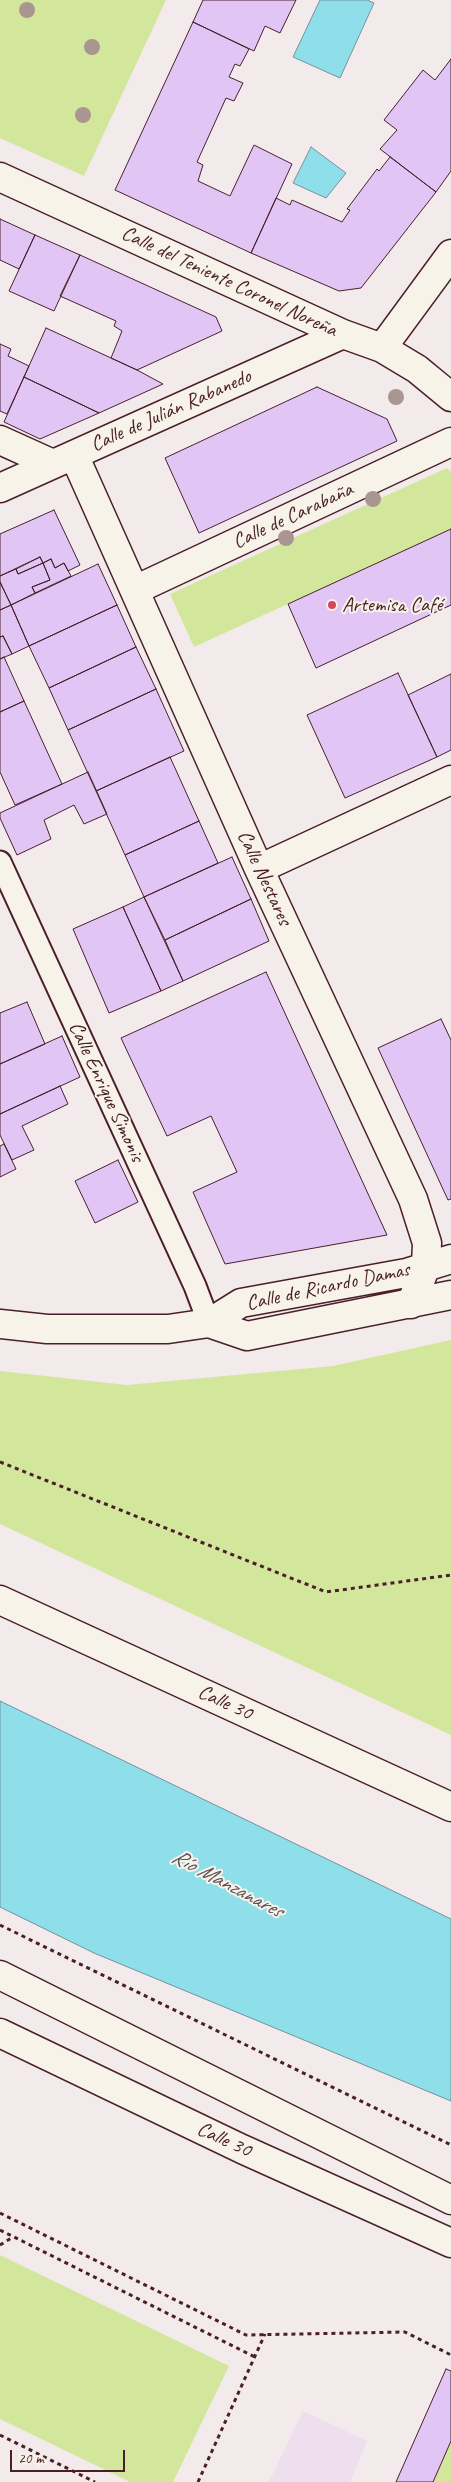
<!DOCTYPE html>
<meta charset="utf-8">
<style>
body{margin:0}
#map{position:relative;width:451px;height:2482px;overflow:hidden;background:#f3eaeb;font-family:Caveat,sans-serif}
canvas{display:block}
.scale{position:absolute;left:10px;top:2450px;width:115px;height:22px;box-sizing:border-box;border:2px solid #4a1f2b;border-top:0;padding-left:6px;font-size:15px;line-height:18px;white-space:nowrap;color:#4a1f2b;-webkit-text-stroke:4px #f7f3e8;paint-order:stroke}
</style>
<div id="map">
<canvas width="451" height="2482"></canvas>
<div class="scale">20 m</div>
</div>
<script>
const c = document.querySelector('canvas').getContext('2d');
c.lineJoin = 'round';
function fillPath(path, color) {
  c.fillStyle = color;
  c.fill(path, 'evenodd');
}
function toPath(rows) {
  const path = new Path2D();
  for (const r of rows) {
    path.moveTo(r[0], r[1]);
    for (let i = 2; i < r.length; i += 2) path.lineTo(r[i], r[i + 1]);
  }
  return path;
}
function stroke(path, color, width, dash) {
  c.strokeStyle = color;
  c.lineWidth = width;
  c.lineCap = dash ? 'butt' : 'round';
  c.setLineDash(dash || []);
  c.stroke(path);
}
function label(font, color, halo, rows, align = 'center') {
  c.font = font + ' Caveat,sans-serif';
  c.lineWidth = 4;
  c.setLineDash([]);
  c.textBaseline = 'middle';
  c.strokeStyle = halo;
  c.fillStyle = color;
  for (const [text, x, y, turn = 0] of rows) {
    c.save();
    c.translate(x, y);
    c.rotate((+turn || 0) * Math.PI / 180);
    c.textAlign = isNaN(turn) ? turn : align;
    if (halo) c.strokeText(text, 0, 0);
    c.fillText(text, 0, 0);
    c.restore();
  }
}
const built = toPath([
 [303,2411,367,2441,350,2482,269,2482]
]);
const green = toPath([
 [0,0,166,0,84,176,0,138],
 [447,468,451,472,451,529,194,647,170,594],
 [451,1340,451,1735,0,1524,0,1371,127,1385,333,1366],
 [0,2255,229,2366,173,2482,130,2482,0,2419],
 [451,2441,451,2482,433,2482]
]);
const water = toPath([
 [320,0,367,0,374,3,340,78,293,57,320,0],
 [311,147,346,173,326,198,293,183,311,147],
 [0,1701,451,1919,451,2101,94,1953,0,1907,0,1701]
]);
const building = toPath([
 [203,0,296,0,280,33,265,26,254,51,193,22,203,0],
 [193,22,249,49,240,66,235,64,229,77,243,83,234,101,226,98,197,162,203,165,198,181,230,196,254,145,292,164,251,253,115,190,193,22],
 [451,59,451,171,436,192,380,149,397,130,384,120,423,70,435,80,451,59],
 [390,157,436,192,361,288,339,291,251,253,276,198,290,205,292,200,342,222,350,210,347,209,377,169,379,171,390,157],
 [0,219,35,235,19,269,0,260,0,219],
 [35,235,80,255,54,311,9,291,35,235],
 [80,255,216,317,222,331,137,370,111,358,122,331,114,326,116,321,60,296,80,255],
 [46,328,137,370,163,384,99,413,24,377,46,328],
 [0,344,11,349,8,356,29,366,7,414,0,411,0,344],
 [24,377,99,413,40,439,4,422,24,377],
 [317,387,387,419,397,441,199,533,165,458,317,387],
 [54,510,80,565,68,571,64,563,55,568,51,559,43,563,40,557,0,576,0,534,54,510],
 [451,529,451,605,316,668,288,604,451,529],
 [40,557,43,563,18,574,16,569,40,557],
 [51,559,55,568,64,563,71,576,35,593,32,587,50,580,43,563,51,559],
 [43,563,50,580,32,587,35,593,11,605,0,582,0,576,16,569,18,574,43,563],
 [98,564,117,605,29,646,11,605,98,564],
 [0,582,11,605,0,610,0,582],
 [11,605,29,646,12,654,3,636,0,637,0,610,11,605],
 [117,605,136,647,49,688,29,646,117,605],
 [3,636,12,654,0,659,0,637,3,636],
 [136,647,156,689,68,730,49,688,136,647],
 [4,657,24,701,0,712,0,659,4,657],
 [398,673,437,757,345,798,307,715,398,673],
 [451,674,451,750,437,757,408,695,451,674],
 [156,689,184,751,96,791,68,730,156,689],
 [24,701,62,784,15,805,0,772,0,712,24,701],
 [170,757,199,821,125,855,96,791,170,757],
 [88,772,107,814,84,824,74,805,44,820,51,839,17,855,0,818,0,813,88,772],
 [199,821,218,863,144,897,125,855,199,821],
 [232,857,251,899,165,940,144,897,232,857],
 [144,897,183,981,161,991,123,907,144,897],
 [251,899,269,941,183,981,165,940,251,899],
 [123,907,161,991,109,1013,73,929,123,907],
 [266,972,387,1235,225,1264,193,1192,237,1172,211,1116,167,1136,121,1038,266,972],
 [27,1002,45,1044,0,1064,0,1013,27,1002],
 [441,1019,451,1040,451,1199,448,1200,378,1048,441,1019],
 [62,1036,80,1077,0,1114,0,1064,62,1036],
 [60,1086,68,1104,22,1126,34,1150,12,1160,0,1135,0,1114,60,1086],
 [4,1144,16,1169,0,1177,0,1146,4,1144],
 [118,1160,138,1202,95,1223,75,1181,118,1160],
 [446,2369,451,2371,451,2441,433,2482,396,2482,446,2369]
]);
const path = toPath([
 [0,1462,326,1592,451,1575],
 [0,1925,451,2145],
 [0,2213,246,2335,405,2332,451,2355],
 [0,2230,255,2357],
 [0,2245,13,2237],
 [0,2435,95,2482],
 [198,2482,265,2334]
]);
const lane = toPath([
 [0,862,195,1286,209,1323]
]);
const street = toPath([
 [0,177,343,334,382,348,417,369,451,397],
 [382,348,451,254],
 [0,440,53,464],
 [74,455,259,869,413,1199,427,1243,426,1266,411,1304],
 [0,488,343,334],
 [135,590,451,442],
 [259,869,451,780],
 [209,1323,247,1336,451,1295],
 [0,1324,47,1329,168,1329,209,1323,241,1303,406,1273,451,1259]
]);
const highway = toPath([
 [0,1600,451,1807],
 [0,1975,451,2200],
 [0,2033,242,2149,451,2243]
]);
const trees = [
 [27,10],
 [92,47],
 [83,115],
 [396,397],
 [373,499],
 [286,538]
];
const markers = [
 [332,605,5,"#d1495b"]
];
const streetNames = [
 ["Calle del Teniente Coronel Noreña",229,282,25],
 ["Calle de Julián Rabanedo",171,411,-24],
 ["Calle de Carabaña",293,516,-25],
 ["Calle Nestares",264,878,65],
 ["Calle Enrique Simonis",106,1092,65],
 ["Calle de Ricardo Damas",328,1287,-12],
 ["Calle 30",225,1703,25],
 ["Calle 30",224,2140,25]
];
const poiNames = [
 ["Artemisa Café",342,605]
];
const waterNames = [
 ["Río Manzanares",227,1884,28]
];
fillPath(built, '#eedfee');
fillPath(green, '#d3e79c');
fillPath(water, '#8edfea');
stroke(water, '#73929e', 1);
fillPath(building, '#e1c6f5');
stroke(building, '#4a1f2b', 1);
stroke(lane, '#4a1f2b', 25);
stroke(street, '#4a1f2b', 31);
stroke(highway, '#4a1f2b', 31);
stroke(path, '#4a1f2b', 3, [4, 4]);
stroke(lane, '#f7f3e8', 21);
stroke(street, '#f7f3e8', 28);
stroke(highway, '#f7f3e8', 28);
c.fillStyle = '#a99691';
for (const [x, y] of trees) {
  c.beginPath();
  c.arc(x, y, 8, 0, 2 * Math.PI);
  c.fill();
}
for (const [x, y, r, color] of markers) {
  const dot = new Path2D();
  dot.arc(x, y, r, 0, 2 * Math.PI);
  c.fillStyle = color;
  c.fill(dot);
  stroke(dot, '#f7f3e8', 2);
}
label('21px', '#4a1f2b', '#f7f3e8', streetNames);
label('21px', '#4a1f2b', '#f7f3e8', poiNames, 'left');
label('italic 22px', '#5b4f5b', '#f7f3e8', waterNames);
</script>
